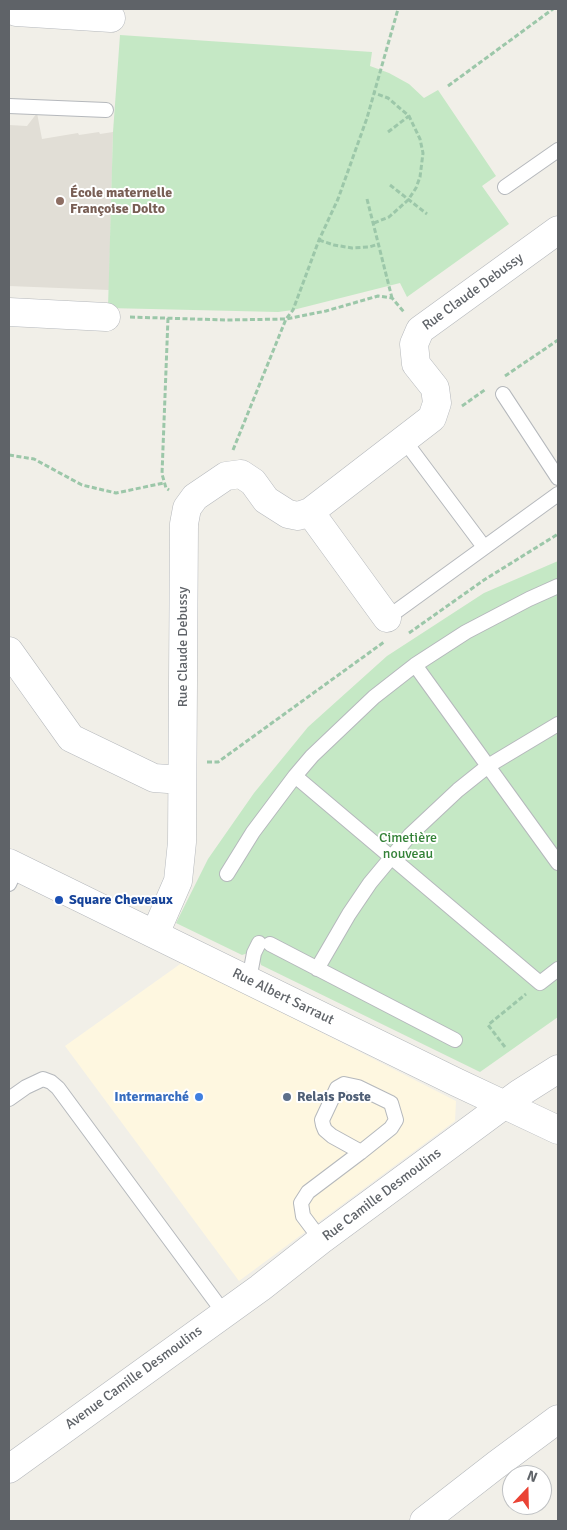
<!DOCTYPE html>
<meta charset="utf-8">
<style>
body{margin:0}
#map{position:relative;width:567px;height:1530px;overflow:hidden;background:#f1efe8;font-family:Signika,sans-serif}
canvas{display:block}
.frame{position:absolute;inset:0;border:10px solid #5f6368;pointer-events:none}
.north{position:absolute;left:502px;top:1465px;width:50px;height:50px;box-sizing:border-box;background:#fff;border:1px solid #bfc1c3;border-radius:50%;rotate:21deg;font-size:14px;font-weight:700;line-height:20px;text-align:center;color:#5f6368}
.north::after{content:'';display:block;margin:auto;width:18px;height:22px;background:#ea4335;clip-path:polygon(50% 0,100% 100%,50% 72%,0 100%)}
</style>
<div id="map">
<canvas width="567" height="1530"></canvas>
<div class="frame"></div>
<div class="north">N</div>
</div>
<script>
const c = document.querySelector('canvas').getContext('2d');
c.lineJoin = 'round';
function fillPath(path, color) {
  c.fillStyle = color;
  c.fill(path, 'evenodd');
}
function toPath(rows) {
  const path = new Path2D();
  for (const r of rows) {
    path.moveTo(r[0], r[1]);
    for (let i = 2; i < r.length; i += 2) path.lineTo(r[i], r[i + 1]);
  }
  return path;
}
function stroke(path, color, width, dash) {
  c.strokeStyle = color;
  c.lineWidth = width;
  c.lineCap = dash ? 'butt' : 'round';
  c.setLineDash(dash || []);
  c.stroke(path);
}
function label(font, color, halo, rows, align = 'center') {
  c.font = font + ' Signika,sans-serif';
  c.lineWidth = 4;
  c.setLineDash([]);
  c.textBaseline = 'middle';
  c.strokeStyle = halo;
  c.fillStyle = color;
  for (const [text, x, y, turn = 0] of rows) {
    c.save();
    c.translate(x, y);
    c.rotate((+turn || 0) * Math.PI / 180);
    c.textAlign = isNaN(turn) ? turn : align;
    if (halo) c.strokeText(text, 0, 0);
    c.fillText(text, 0, 0);
    c.restore();
  }
}
const commercial = toPath([
 [183,962,456,1101,455,1121,239,1281,65,1046]
]);
const education = toPath([
 [37,113,42,139,78,133,79,135,99,132,100,134,113,132,109,290,9,286,9,125,27,126]
]);
const green = toPath([
 [120,35,372,52,370,66,389,73,409,84,424,98,438,90,496,176,482,186,509,224,407,297,400,283,293,310,278,312,108,308,113,132],
 [558,561,558,1017,480,1072,261,965,258,955,251,952,242,955,176,923,208,859,254,793,308,727,387,656,484,593]
]);
const path = toPath([
 [448,86,553,9],
 [388,132,409,116],
 [390,185,427,214],
 [367,199,392,298],
 [374,223,389,217,408,200,416,188,420,177,423,153,420,139,409,116,388,98,374,93],
 [319,240,334,245,352,248,369,247,379,244],
 [130,317,225,320,286,319,326,311,378,296,392,298,404,312],
 [168,318,162,474,166,488,169,490],
 [505,376,558,340],
 [462,406,486,389],
 [233,450,286,319,293,310,319,240,338,199,367,118,398,9],
 [9,455,34,459,82,485,116,493,164,483],
 [409,633,484,580,558,534],
 [207,762,218,762,384,642],
 [505,1047,488,1025,526,994]
]);
const lane = toPath([
 [9,106,106,110],
 [505,187,558,150],
 [503,394,558,478],
 [404,440,484,547],
 [387,618,558,494],
 [415,665,558,863],
 [295,776,540,983,558,969],
 [227,874,253,832,295,776,312,756,374,697,415,665,466,632,529,599,558,586],
 [9,884,17,867],
 [270,944,455,1040],
 [317,969,349,914,370,883,410,835,458,790,488,766,558,724],
 [249,980,254,953,259,943],
 [9,1099,26,1087,43,1079,51,1082,58,1088,224,1313],
 [321,1240,303,1216,301,1203,308,1192,361,1152,391,1128,396,1120,391,1103,358,1087,344,1084,337,1088,322,1120,323,1125,325,1130,332,1136,361,1152]
]);
const street = toPath([
 [16,12,111,18],
 [9,312,106,317],
 [310,512,387,618],
 [9,651,71,738,154,778,182,780],
 [9,863,456,1082,558,1130],
 [155,934,178,881,182,842,184,524,187,508,195,497,226,476,241,474,253,482,266,500,288,514,298,516,310,512,432,418,437,403,435,388,416,364,414,344,420,330,558,230],
 [9,1469,260,1288,321,1240,520,1093,558,1069],
 [424,1521,496,1465,558,1419]
]);
const markers = [
 [60,201,5,"#8d6e63"],
 [59,900,5,"#1a4fb4"],
 [199,1097,5,"#3f7fe0"],
 [287,1097,5,"#5c6f8a"]
];
const educationNames = [
 ["École maternelle",70,193],
 ["Françoise Dolto",70,209]
];
const streetNames = [
 ["Rue Claude Debussy",473,292,-36],
 ["Rue Claude Debussy",183,647,-90],
 ["Rue Albert Sarraut",283,997,26],
 ["Rue Camille Desmoulins",382,1195,-37],
 ["Avenue Camille Desmoulins",134,1378,-36]
];
const parkNames = [
 ["Cimetière",408,838],
 ["nouveau",408,854]
];
const transitNames = [
 ["Square Cheveaux",69,900]
];
const shopNames = [
 ["Intermarché",189,1097]
];
const serviceNames = [
 ["Relais Poste",297,1097]
];
fillPath(commercial, '#fef7e0');
fillPath(education, '#e1ded6');
fillPath(green, '#c5e8c5');
stroke(lane, '#b5b8bc', 16);
stroke(street, '#b5b8bc', 29);
stroke(path, '#9cc7a9', 3, [5, 2.5]);
stroke(lane, '#fff', 14);
stroke(street, '#fff', 28);
for (const [x, y, r, color] of markers) {
  const dot = new Path2D();
  dot.arc(x, y, r, 0, 2 * Math.PI);
  c.fillStyle = color;
  c.fill(dot);
  stroke(dot, '#fff', 2);
}
label('bold 14px', '#785e54', '#fff', educationNames, 'left');
label('14px', '#5f6368', '#fff', streetNames);
label('14px', '#348238', '#fff', parkNames);
label('bold 14px', '#164399', '#fff', transitNames, 'left');
label('bold 14px', '#366cbe', '#fff', shopNames, 'right');
label('bold 14px', '#4e5e75', '#fff', serviceNames, 'left');
</script>
